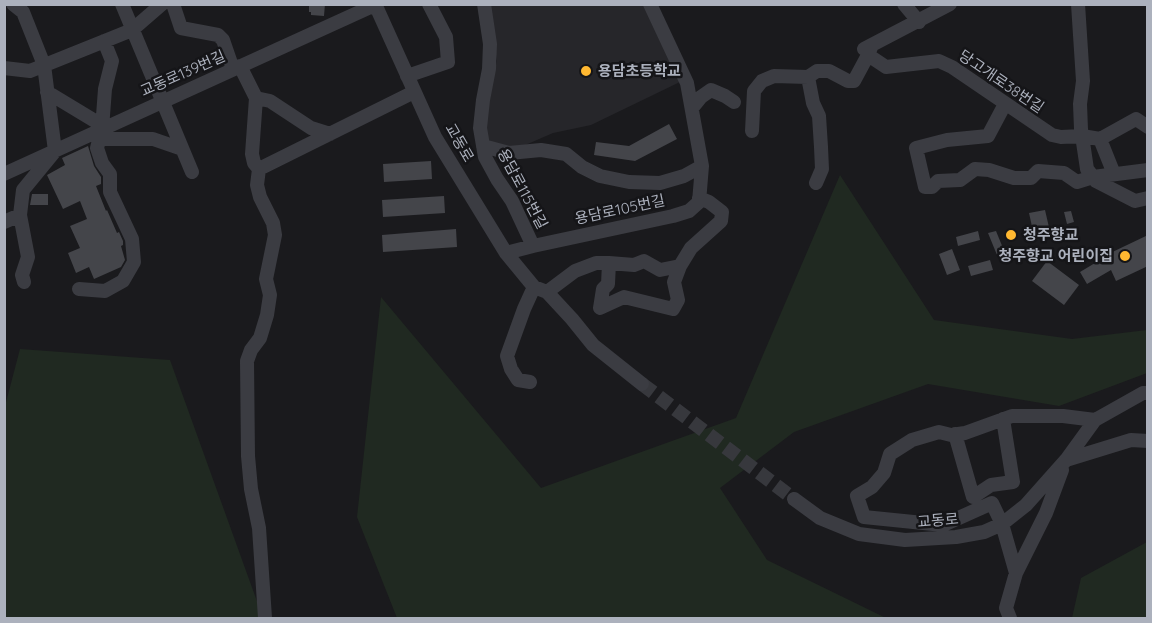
<!DOCTYPE html>
<meta charset="utf-8">
<style>
body{margin:0}
#map{position:relative;width:1152px;height:623px;overflow:hidden;background:#1a1a1d;font-family:Quicksand,sans-serif}
canvas{display:block}
.frame{position:absolute;inset:0;border:6px solid #acb1bd;pointer-events:none}
</style>
<div id="map">
<canvas width="1152" height="623"></canvas>
<div class="frame"></div>
</div>
<script>
const c = document.querySelector('canvas').getContext('2d');
c.lineJoin = 'round';
function fillPath(path, color) {
  c.fillStyle = color;
  c.fill(path, 'evenodd');
}
function toPath(rows) {
  const path = new Path2D();
  for (const r of rows) {
    path.moveTo(r[0], r[1]);
    for (let i = 2; i < r.length; i += 2) path.lineTo(r[i], r[i + 1]);
  }
  return path;
}
function stroke(path, color, width, dash) {
  c.strokeStyle = color;
  c.lineWidth = width;
  c.lineCap = dash ? 'butt' : 'round';
  c.setLineDash(dash || []);
  c.stroke(path);
}
function label(font, color, halo, rows, align = 'center') {
  c.font = font + ' Quicksand,"Noto Sans KR",sans-serif';
  c.lineWidth = 5;
  c.setLineDash([]);
  c.textBaseline = 'middle';
  c.strokeStyle = halo;
  c.fillStyle = color;
  for (const [text, x, y, turn = 0] of rows) {
    c.save();
    c.translate(x, y);
    c.rotate((+turn || 0) * Math.PI / 180);
    c.textAlign = isNaN(turn) ? turn : align;
    if (halo) c.strokeText(text, 0, 0);
    c.fillText(text, 0, 0);
    c.restore();
  }
}
const built = toPath([
 [488,5,645,5,682,81,591,125,553,133,523,146,491,146,485,128,491,86,497,61]
]);
const green = toPath([
 [840,175,934,320,1072,339,1147,330,1147,373,1059,406,928,384,794,432,720,488,767,560,886,618,397,618,357,517,381,297,541,488,736,418],
 [20,349,170,360,263,618,5,618,5,406],
 [1147,542,1147,618,1072,618,1081,578]
]);
const building = toPath([
 [309,4,325,4,324,16,311,15,311,12,309,12],
 [669,124,677,139,635,161,594,155,596,142,629,146],
 [88,146,94,166,101,177,101,184,96,186,106,211,107,210,117,233,119,232,123,241,123,245,121,246,125,260,121,267,94,279,89,267,76,273,68,253,80,248,70,226,87,219,80,201,63,209,47,175,65,165,62,158],
 [431,161,432,179,384,182,383,164],
 [32,194,48,194,48,205,30,205],
 [444,196,445,213,383,217,382,200],
 [1045,210,1051,236,1035,240,1029,213],
 [1071,211,1074,222,1067,224,1064,212],
 [456,229,457,247,383,252,382,235],
 [978,231,980,240,958,246,956,237],
 [996,231,1005,253,997,255,988,233],
 [1148,235,1148,266,1116,281,1111,270,1087,284,1080,272,1105,257,1104,256],
 [952,249,960,270,947,275,939,254],
 [990,260,993,270,971,276,968,266],
 [1047,261,1079,285,1064,305,1032,281]
]);
const minorTunnel = toPath([
 [642,384,794,499]
]);
const minor = toPath([
 [122,4,192,172],
 [173,4,181,28,218,35,223,40,233,69],
 [375,4,435,137,506,253,534,287,547,292,572,319,593,345,642,384],
 [484,4,490,44,489,69,483,100,480,128,485,157,497,179,512,201,533,246],
 [904,4,919,22],
 [1078,4,1083,81,1080,104,1081,129,1087,169,1096,181,1135,201,1148,198],
 [872,45,868,55,886,67,939,61,952,67,1052,135,1061,137,1082,136,1100,139,1136,119,1148,127],
 [864,49,950,4],
 [240,66,256,98,252,154,254,163,259,169,257,185,260,197,273,223,275,235,266,279,270,295,267,315,260,338,251,350,247,361,248,456,251,489,259,528,265,618],
 [4,68,30,71,132,30,162,4],
 [407,76,448,62,446,37,429,4],
 [808,77,813,103,819,116,821,147,822,169,816,183],
 [47,92,95,121,102,129],
 [256,98,270,101,311,128,330,134],
 [1005,104,988,136,947,140,916,148,925,187,932,187,938,181,960,180,975,169,989,170,1014,178,1031,178,1038,171,1064,173,1077,182,1093,177,1148,170],
 [692,108,701,97,711,90,725,96,734,102],
 [752,131,754,91,762,81,774,76,808,77,817,71,829,71,848,81,854,81,868,55],
 [100,139,153,139,182,149],
 [1100,139,1114,174],
 [483,146,509,153,541,150,566,154,582,167,600,176,629,182,660,183,684,176,702,166],
 [259,169,414,92],
 [4,174,375,5],
 [20,215,28,257,22,275,24,282],
 [4,222,20,215,23,190,55,151,44,65,23,12,13,4],
 [506,253,533,246,673,216,689,211,699,202,702,166,687,83,650,4],
 [680,266,660,270,644,261,634,265,609,263,608,284,603,289,600,308,624,297,673,309,678,300,674,282,680,266,691,248,721,221,722,212,709,202,699,198],
 [79,289,105,291,123,281,134,262,132,239,110,192,110,174,102,163,97,148,102,129,105,89,112,61,104,41],
 [547,292,575,271,596,263,609,263],
 [530,382,518,380,511,369,507,356,524,309,534,287],
 [955,434,973,497,991,485,1013,482,1003,419],
 [1066,460,1131,440,1148,441],
 [794,499,820,518,859,534,905,540,956,537,984,532,1002,524,1026,505,1066,460,1095,420,1143,393,1148,393],
 [1016,573,1002,524,992,503,943,525,864,517,857,496,872,487,884,473,890,454,912,440,939,432,951,435,965,433,1012,416,1063,416,1095,420],
 [1010,618,1006,608,1016,573,1046,513,1062,470]
]);
const markers = [
 [586,71,6,"#ffb831"],
 [1011,235,6,"#ffb831"],
 [1125,256,6,"#ffb831"]
];
const poiNames = [
 ["용담초등학교",598,71],
 ["청주향교",1023,235],
 ["청주향교 어린이집",1113,256,"right"]
];
const streetNames = [
 ["교동로139번길",183,74,-24],
 ["당고개로38번길",1001,82,34],
 ["교동로",459,143,60],
 ["용담로115번길",522,189,62],
 ["용담로105번길",620,210,-12],
 ["교동로",938,521,-5]
];
fillPath(built, '#26262a');
fillPath(green, '#202921');
fillPath(building, '#44454a');
stroke(minorTunnel, '#37383d', 14, [14, 7]);
stroke(minor, '#3b3c42', 14);
for (const [x, y, r, color] of markers) {
  const dot = new Path2D();
  dot.arc(x, y, r, 0, 2 * Math.PI);
  c.fillStyle = color;
  c.fill(dot);
  stroke(dot, '#151518', 2);
}
label('bold 15px', '#acb1bd', '#151518', poiNames, 'left');
label('15px', '#acb1bd', '#151518', streetNames);
</script>
